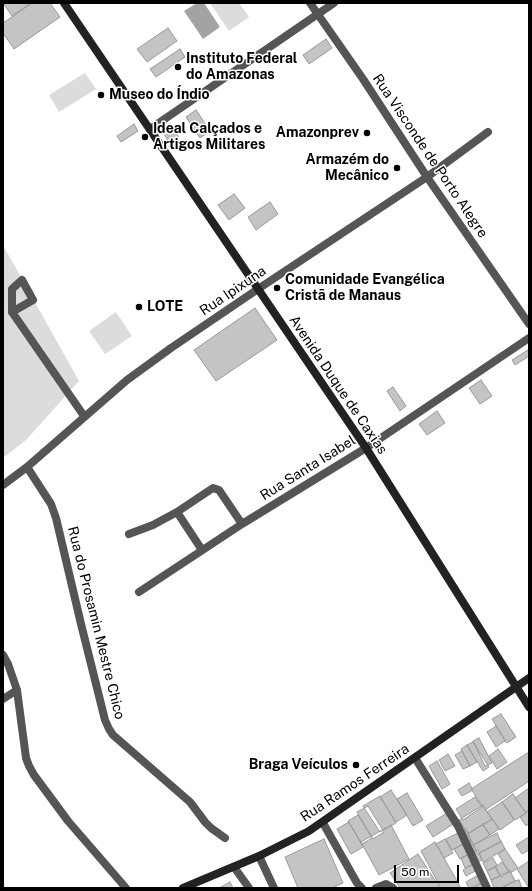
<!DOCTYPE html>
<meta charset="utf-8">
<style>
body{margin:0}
#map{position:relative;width:532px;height:891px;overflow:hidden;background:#fff;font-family:"Public Sans",sans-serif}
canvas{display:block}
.frame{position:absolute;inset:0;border:4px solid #000;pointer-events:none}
.scale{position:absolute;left:394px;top:865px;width:65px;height:18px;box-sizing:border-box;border:2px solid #000;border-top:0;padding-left:5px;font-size:12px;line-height:14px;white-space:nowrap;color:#000;-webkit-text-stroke:3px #fff;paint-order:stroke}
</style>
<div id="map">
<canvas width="532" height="891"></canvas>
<div class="frame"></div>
<div class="scale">50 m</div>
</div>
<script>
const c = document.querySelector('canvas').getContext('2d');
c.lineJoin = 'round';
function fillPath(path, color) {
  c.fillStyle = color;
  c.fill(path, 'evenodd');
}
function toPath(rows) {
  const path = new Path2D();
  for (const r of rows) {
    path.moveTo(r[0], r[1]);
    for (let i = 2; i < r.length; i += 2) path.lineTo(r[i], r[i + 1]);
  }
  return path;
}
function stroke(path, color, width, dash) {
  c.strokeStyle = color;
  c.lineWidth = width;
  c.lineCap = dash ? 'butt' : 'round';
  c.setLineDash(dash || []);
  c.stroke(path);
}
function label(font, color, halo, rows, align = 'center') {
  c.font = font + ' "Public Sans",sans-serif';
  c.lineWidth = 3;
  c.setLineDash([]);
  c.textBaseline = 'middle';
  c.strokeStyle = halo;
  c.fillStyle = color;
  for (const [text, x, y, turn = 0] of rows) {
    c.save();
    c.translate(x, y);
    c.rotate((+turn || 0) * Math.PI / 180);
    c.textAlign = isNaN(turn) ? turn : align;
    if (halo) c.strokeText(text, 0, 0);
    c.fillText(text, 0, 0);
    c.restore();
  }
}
const green = toPath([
 [210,3,239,3,249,17,229,31],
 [85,73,96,89,59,112,49,95],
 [3,245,79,381,26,440,3,458],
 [116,312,132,336,105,354,89,331]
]);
const water = toPath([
 [197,3,204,3,220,27,203,39,184,11]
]);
const building = toPath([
 [3,3,31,3,12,16,3,3],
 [32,3,50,3,60,17,14,49,3,33,3,23,32,3],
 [168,28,177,41,147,62,137,49,168,28],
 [326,39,332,48,309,64,303,55,326,39],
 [180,49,185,57,156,77,150,69,180,49],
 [196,110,210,131,200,138,186,117,196,110],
 [134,124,138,131,121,142,117,136,134,124],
 [170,124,179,137,170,143,161,130,170,124],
 [234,194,245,208,229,220,218,205,234,194],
 [270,202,278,214,256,230,248,217,270,202],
 [255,308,277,340,216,381,194,350,255,308],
 [528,350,529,356,515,365,512,360,528,350],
 [481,380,492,396,480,404,469,388,481,380],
 [393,387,406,406,400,411,387,391,393,387],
 [437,411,445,423,427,435,419,424,437,411],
 [501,714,516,737,507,743,492,719,501,714],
 [496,726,505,741,496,747,487,732,496,726],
 [479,738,492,763,485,766,473,741,479,738],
 [473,742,489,767,483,771,467,745,473,742],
 [467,745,477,762,470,766,461,749,467,745],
 [498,749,507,762,497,769,489,756,498,749],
 [462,751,470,766,463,769,455,755,462,751],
 [529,752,529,781,485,810,471,789,529,752],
 [448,754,455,766,445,771,439,760,448,754],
 [437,761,450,784,442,789,429,766,437,761],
 [469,783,473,790,462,796,458,790,469,783],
 [529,788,529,810,525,812,515,798,529,788],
 [391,790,407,815,396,822,380,797,391,790],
 [407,793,423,820,413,826,397,799,407,793],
 [513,794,526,813,515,820,502,802,513,794],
 [380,796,396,823,380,832,363,806,380,796],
 [475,797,482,807,463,820,456,809,475,797],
 [502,802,514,820,500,830,487,812,502,802],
 [483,805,492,819,468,834,459,820,483,805],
 [368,806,384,832,373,839,357,812,368,806],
 [452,810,458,821,433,837,426,826,452,810],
 [529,811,529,823,526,826,520,817,529,811],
 [358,815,372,838,362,844,348,821,358,815],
 [492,819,499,829,490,835,483,825,492,819],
 [349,822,363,847,351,854,337,829,349,822],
 [483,824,490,835,474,845,467,834,483,824],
 [391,825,409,859,379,875,361,842,391,825],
 [466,829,471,840,452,850,446,839,466,829],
 [497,833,501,842,478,854,473,845,497,833],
 [529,837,529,850,522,854,516,845,529,837],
 [324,839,343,883,332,888,298,888,285,857,324,839],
 [445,839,453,853,444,858,436,844,445,839],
 [470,840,476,850,460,859,454,849,470,840],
 [501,841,505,849,483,862,479,853,501,841],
 [435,842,461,888,441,888,421,851,435,842],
 [505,849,518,868,510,873,498,854,505,849],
 [478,850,482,860,465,868,461,858,478,850],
 [418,854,440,888,400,888,390,873,418,854],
 [493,858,497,865,487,871,483,863,493,858],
 [529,861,529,888,517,869,529,861],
 [502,862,509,872,501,877,495,867,502,862],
 [476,863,479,869,466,876,463,870,476,863],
 [496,867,500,876,491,880,487,871,496,867],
 [510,871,515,881,501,888,494,888,491,880,510,871],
 [482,873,486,881,473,888,469,888,466,882,482,873],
 [485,880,489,888,471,888,485,880],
 [519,880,522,888,501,888,515,881,519,880],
 [230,882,233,888,219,888,230,882]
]);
const street = toPath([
 [310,3,363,79,427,177,529,324],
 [150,129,334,3],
 [12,312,12,289,22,280,33,300,12,312,84,416],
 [27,467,51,504,56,518,81,624,105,720,109,729,113,735,190,802,205,822,211,828,225,838],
 [3,485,27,467,127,380,171,348,258,289,427,177,488,132],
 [177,512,202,550],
 [129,534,153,525,177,512,213,488,219,490,242,524],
 [139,592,242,524,366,448,529,338],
 [3,655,8,664,17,690,26,758,29,766,34,775,68,821,126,888],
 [3,699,17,690],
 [415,758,458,826,487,888],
 [323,823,357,883,362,888],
 [259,856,274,888],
 [234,867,249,888],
 [376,888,386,884,393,888]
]);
const secondary = toPath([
 [64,3,366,448,529,707],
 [183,888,259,856,309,831,529,678]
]);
const markers = [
 [178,67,4,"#000"],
 [101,95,4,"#000"],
 [367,133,4,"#000"],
 [145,137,4,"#000"],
 [397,168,4,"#000"],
 [277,288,4,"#000"],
 [139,307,4,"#000"],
 [356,765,4,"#000"]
];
const poiNames = [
 ["Instituto Federal",186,59],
 ["do Amazonas",186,75],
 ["Museo do Índio",109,95],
 ["Ideal Calçados e",153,129],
 ["Artigos Militares",153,145],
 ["Amazonprev",359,133,"right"],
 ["Armazém do",389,160,"right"],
 ["Mecânico",389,176,"right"],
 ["Comunidade Evangélica",285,280],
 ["Cristã de Manaus",285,296],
 ["LOTE",147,307],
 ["Braga Veículos",348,765,"right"]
];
const streetNames = [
 ["Rua Visconde de Porto Alegre",430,156,56],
 ["Rua Ipixuna",233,291,-34],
 ["Avenida Duque de Caxias",338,385,56],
 ["Rua Santa Isabel",308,468,-32],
 ["Rua do Prosamin Mestre Chico",96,623,76],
 ["Rua Ramos Ferreira",355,783,-34]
];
fillPath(green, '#dcdcdc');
fillPath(water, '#a3a3a3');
fillPath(building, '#c4c4c4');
stroke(building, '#999', 1);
stroke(street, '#555', 8);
stroke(secondary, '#222', 8);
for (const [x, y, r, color] of markers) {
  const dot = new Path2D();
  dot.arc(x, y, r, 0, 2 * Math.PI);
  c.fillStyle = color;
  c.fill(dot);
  stroke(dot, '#fff', 1.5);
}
label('bold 14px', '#000', '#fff', poiNames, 'left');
label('14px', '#000', '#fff', streetNames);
</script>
